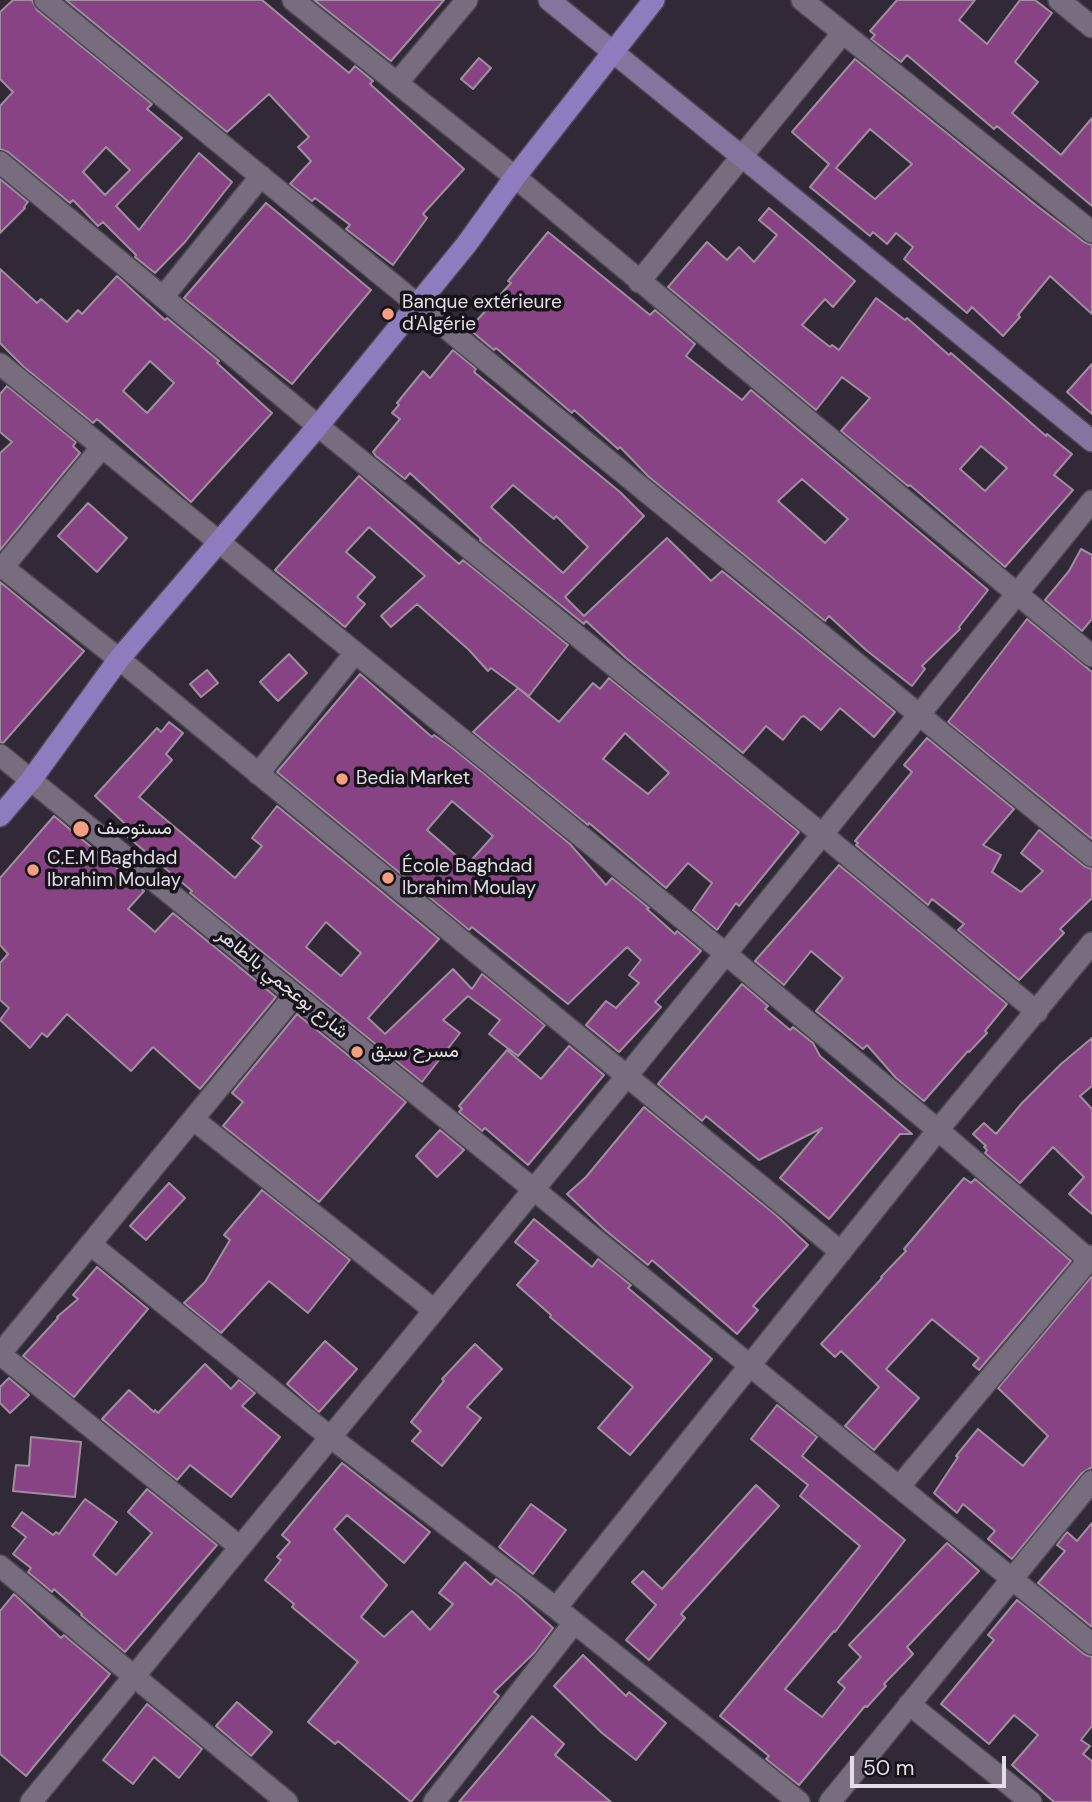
<!DOCTYPE html>
<meta charset="utf-8">
<style>
body{margin:0}
#map{position:relative;width:1092px;height:1802px;overflow:hidden;background:#312937;font-family:"DM Sans",sans-serif}
canvas{display:block}
.scale{position:absolute;left:850px;top:1756px;width:156px;height:32px;box-sizing:border-box;border:4px solid #e2dde6;border-top:0;padding-left:9px;font-size:21px;line-height:24px;white-space:nowrap;color:#e2dde6;-webkit-text-stroke:5px #17131a;paint-order:stroke}
</style>
<div id="map">
<canvas width="1092" height="1802"></canvas>
<div class="scale">50 m</div>
</div>
<script>
const c = document.querySelector('canvas').getContext('2d');
c.lineJoin = 'round';
function fillPath(path, color) {
  c.fillStyle = color;
  c.fill(path, 'evenodd');
}
function toPath(rows) {
  const path = new Path2D();
  for (const r of rows) {
    path.moveTo(r[0], r[1]);
    for (let i = 2; i < r.length; i += 2) path.lineTo(r[i], r[i + 1]);
  }
  return path;
}
function stroke(path, color, width, dash) {
  c.strokeStyle = color;
  c.lineWidth = width;
  c.lineCap = dash ? 'butt' : 'round';
  c.setLineDash(dash || []);
  c.stroke(path);
}
function label(font, color, halo, rows, align = 'center') {
  c.font = font + ' "DM Sans",Vazirmatn,sans-serif';
  c.lineWidth = 7;
  c.setLineDash([]);
  c.textBaseline = 'middle';
  c.strokeStyle = halo;
  c.fillStyle = color;
  for (const [text, x, y, turn = 0] of rows) {
    c.save();
    c.translate(x, y);
    c.rotate((+turn || 0) * Math.PI / 180);
    c.textAlign = isNaN(turn) ? turn : align;
    if (halo) c.strokeText(text, 0, 0);
    c.fillText(text, 0, 0);
    c.restore();
  }
}
const building = toPath([
 [13,0,32,0,37,10,152,104,147,109,182,138,116,206,139,230,199,153,232,182,185,242,155,273,135,257,136,255,103,222,98,226,73,200,70,203,8,152,0,149,0,106,13,92,0,79,0,12,13,0],
 [106,147,130,170,105,195,83,172,106,147],
 [66,0,262,0,349,73,355,66,373,81,370,84,464,169,423,214,427,218,393,265,346,229,350,225,315,198,312,201,290,184,311,161,298,147,309,137,269,94,227,132,66,0],
 [314,0,444,0,391,61,314,0],
 [897,0,975,0,959,20,987,44,1020,0,1035,0,1052,13,1015,62,1038,82,1012,113,1061,155,1092,118,1092,206,997,126,994,129,907,55,901,62,871,39,875,35,870,31,897,0],
 [479,58,491,68,473,89,461,79,479,58],
 [855,59,1036,205,1084,242,1092,245,1092,314,1050,276,1018,315,1020,317,1003,336,972,307,967,313,904,259,913,247,896,233,887,244,873,232,870,236,810,187,829,164,792,132,855,59],
 [870,129,912,164,875,199,836,168,870,129],
 [0,179,28,202,24,207,25,208,0,233,0,179],
 [266,203,371,290,292,384,184,298,266,203],
 [769,208,855,281,833,307,825,299,802,325,830,347,832,345,839,350,876,298,905,320,907,318,949,355,951,353,1046,436,1047,434,1072,454,1054,475,1073,490,1005,567,910,485,908,486,841,431,870,398,842,377,816,410,668,287,707,242,727,260,739,247,754,262,777,235,759,220,769,208],
 [981,446,1007,468,985,491,960,469,981,446],
 [548,232,650,315,655,310,695,344,686,356,742,400,751,390,988,590,959,627,960,629,922,666,925,669,912,686,866,650,829,616,825,621,649,477,620,447,618,449,574,410,572,413,496,348,494,350,469,329,511,283,508,281,548,232],
 [802,479,848,519,825,543,778,501,802,479],
 [0,269,37,303,41,299,67,322,78,310,82,314,117,276,165,320,167,318,219,361,217,363,272,413,191,502,97,419,93,423,24,367,0,343,0,269],
 [150,361,174,383,147,413,123,391,150,361],
 [453,350,476,369,474,372,620,492,644,516,565,597,584,616,667,538,711,581,722,571,895,712,874,737,840,708,821,730,804,716,801,717,783,740,766,726,743,753,626,658,586,621,584,624,480,540,481,539,410,473,405,479,376,456,373,452,400,419,392,413,399,405,397,403,423,371,430,378,453,350],
 [513,485,554,519,556,516,588,547,563,573,491,507,513,485],
 [1092,364,1092,414,1067,392,1092,364],
 [7,386,76,442,73,446,80,453,0,550,0,453,12,442,0,432,0,394,7,386],
 [359,476,459,564,463,560,568,645,529,696,491,668,488,671,469,650,417,604,391,627,381,616,425,576,369,527,346,552,375,577,357,597,365,604,345,627,275,570,359,476],
 [88,503,127,538,97,572,58,536,88,503],
 [1081,549,1092,555,1092,619,1082,631,1045,600,1069,571,1081,549],
 [0,582,84,651,3,743,0,742,0,582],
 [1027,619,1092,672,1092,839,948,722,1027,619],
 [289,654,307,673,278,701,260,682,289,654],
 [207,670,218,683,201,697,190,684,207,670],
 [360,674,432,737,434,735,455,750,570,844,606,885,612,878,649,908,647,909,675,934,677,931,701,951,655,1002,661,1007,619,1052,586,1025,606,1001,616,1008,639,983,629,975,641,960,627,947,568,1004,472,927,469,930,277,772,360,674],
 [452,801,493,836,467,865,427,830,452,801],
 [609,678,799,832,739,906,736,903,717,930,693,910,712,883,688,863,666,888,589,823,588,825,473,732,518,688,559,722,593,683,600,689,609,678],
 [625,733,669,773,648,794,603,759,625,733],
 [169,722,183,733,166,754,172,760,139,797,235,878,262,846,252,838,277,806,439,939,368,1018,385,1034,453,969,472,989,482,974,545,1025,518,1056,489,1034,500,1020,468,996,443,1020,460,1033,422,1082,190,893,192,891,128,837,133,831,95,796,157,728,161,732,169,722],
 [326,922,361,953,341,976,306,947,326,922],
 [927,738,1014,809,983,845,1001,855,992,872,1021,892,1043,871,1021,853,1039,830,1084,866,1092,869,1092,898,1060,929,1064,933,1019,980,958,930,964,924,932,899,928,905,856,845,858,843,855,841,912,772,904,765,927,738],
 [54,816,144,891,128,909,155,932,173,913,276,997,200,1089,153,1047,131,1071,67,1014,47,1037,42,1033,30,1048,0,1020,9,1008,0,1000,0,963,8,954,0,945,0,878,54,816],
 [839,865,1007,1004,985,1031,987,1033,969,1052,968,1051,924,1101,896,1078,867,1045,863,1049,816,1011,843,978,811,951,784,985,755,961,839,865],
 [742,984,768,1006,765,1009,790,1030,793,1027,813,1043,820,1056,912,1134,900,1134,829,1219,780,1178,822,1128,759,1160,706,1116,702,1121,658,1084,742,984],
 [297,1014,406,1102,319,1202,223,1126,243,1102,232,1093,297,1014],
 [1092,1038,1092,1086,1080,1096,1092,1109,1092,1214,1069,1194,1084,1177,1053,1147,1020,1183,985,1153,987,1150,984,1147,986,1146,973,1134,984,1123,996,1134,1022,1103,1061,1064,1092,1038],
 [569,1046,604,1075,528,1165,485,1128,482,1131,459,1112,462,1109,459,1106,507,1050,541,1079,569,1046],
 [644,1107,777,1216,808,1245,753,1306,758,1310,737,1334,652,1260,648,1265,605,1230,567,1194,586,1177,644,1107],
 [440,1130,464,1150,437,1177,416,1156,440,1130],
 [964,1178,971,1183,975,1179,1071,1261,979,1370,973,1365,979,1358,932,1319,886,1369,919,1398,874,1450,845,1426,879,1387,841,1351,835,1357,821,1344,882,1278,881,1277,906,1251,904,1249,964,1178],
 [169,1183,185,1198,146,1240,130,1226,169,1183],
 [262,1190,350,1260,308,1313,269,1281,221,1333,184,1303,205,1282,230,1240,224,1235,262,1190],
 [534,1219,592,1267,598,1259,631,1285,628,1288,712,1359,630,1455,598,1428,633,1387,550,1317,551,1315,517,1285,538,1261,515,1242,534,1219],
 [97,1267,148,1309,74,1397,23,1356,58,1318,57,1317,78,1299,73,1295,97,1267],
 [1092,1276,1092,1467,1082,1473,1012,1559,988,1539,995,1531,963,1504,957,1513,934,1493,958,1457,956,1456,978,1429,1023,1466,1048,1436,998,1388,1092,1276],
 [325,1341,357,1369,319,1412,287,1384,325,1341],
 [475,1344,502,1369,467,1407,481,1418,442,1466,412,1441,421,1431,411,1422,444,1381,442,1379,475,1344],
 [205,1364,231,1389,239,1380,255,1393,242,1406,280,1437,231,1497,190,1465,177,1480,102,1419,129,1390,154,1412,155,1410,158,1413,205,1364],
 [9,1378,29,1395,10,1413,0,1403,0,1387,9,1378],
 [777,1405,817,1437,802,1456,905,1540,835,1632,834,1631,785,1689,822,1717,845,1688,838,1682,861,1657,849,1645,947,1543,979,1571,907,1647,913,1654,884,1684,886,1686,867,1707,865,1706,799,1785,766,1759,769,1756,720,1716,860,1546,800,1496,808,1485,751,1439,777,1405],
 [31,1437,81,1442,75,1497,13,1491,16,1465,29,1466,31,1437],
 [342,1463,430,1532,404,1563,347,1515,334,1529,387,1585,361,1617,384,1637,412,1611,430,1630,453,1604,439,1593,465,1562,491,1585,496,1579,518,1596,553,1628,535,1652,494,1692,499,1696,411,1802,338,1741,335,1744,308,1722,358,1662,292,1607,294,1604,265,1580,281,1560,277,1557,290,1542,282,1535,342,1463],
 [756,1485,779,1506,681,1614,685,1618,649,1660,626,1640,656,1605,632,1582,643,1571,662,1589,756,1485],
 [147,1489,217,1545,125,1652,81,1615,82,1614,54,1589,52,1592,28,1572,31,1568,13,1554,26,1537,12,1526,22,1512,53,1535,56,1532,59,1534,85,1499,117,1522,93,1555,116,1575,152,1533,128,1512,147,1489],
 [531,1504,566,1530,533,1574,499,1547,531,1504],
 [1092,1523,1092,1627,1038,1583,1065,1551,1057,1545,1067,1532,1077,1541,1092,1523],
 [14,1594,61,1638,64,1635,110,1674,26,1776,0,1754,0,1611,14,1594],
 [1017,1600,1084,1654,1092,1657,1092,1726,1081,1740,1090,1746,1083,1754,1092,1761,1092,1802,1054,1802,1012,1765,1038,1735,1014,1715,989,1744,941,1704,994,1640,988,1635,1017,1600],
 [583,1655,626,1696,629,1692,666,1723,636,1760,602,1733,554,1686,583,1655],
 [237,1702,272,1732,251,1756,216,1726,237,1702],
 [147,1704,202,1749,179,1778,154,1757,133,1784,103,1760,147,1704],
 [532,1716,564,1744,555,1755,611,1802,459,1802,532,1716]
]);
const street = toPath([
 [45,0,1092,856],
 [293,0,515,177,1092,656],
 [802,0,1092,232],
 [1059,0,1092,27],
 [397,83,467,0],
 [0,162,318,426,823,835,1037,1012],
 [639,282,842,34],
 [163,297,261,176],
 [0,364,726,954,938,1130,1092,1262],
 [0,565,119,659,841,1252],
 [3,567,102,447],
 [0,755,1092,1644],
 [258,774,355,653],
 [193,1119,434,1310],
 [90,1244,330,1437,556,1608,799,1802],
 [0,1354,295,995],
 [0,1354,240,1547],
 [899,1487,1092,1256],
 [0,1566,287,1802],
 [556,1608,938,1130,1092,943],
 [909,1704,1031,1802],
 [31,1802,626,1077,1092,501],
 [434,1802,574,1623],
 [830,1802,1092,1481]
]);
const secondary = toPath([
 [549,0,1092,441]
]);
const primary = toPath([
 [0,816,31,780,119,659,318,426,466,245,515,177,654,0]
]);
const markers = [
 [388,314,7,"#f2a080"],
 [342,779,7,"#f2a080"],
 [81,829,9,"#f2a080"],
 [33,870,7,"#f2a080"],
 [388,878,7,"#f2a080"],
 [357,1052,7,"#f2a080"]
];
const poiNames = [
 ["Banque extérieure",402,303],
 ["d'Algérie",402,325],
 ["Bedia Market",356,779],
 ["مستوصف",97,829],
 ["C.E.M Baghdad",47,859],
 ["Ibrahim Moulay",47,881],
 ["École Baghdad",402,867],
 ["Ibrahim Moulay",402,889],
 ["مسرح سيق",371,1052]
];
const streetNames = [
 ["شارع بوعجمي بالطاهر",282,984,39]
];
fillPath(building, '#874383');
stroke(building, '#9f8f9e', 2);
stroke(street, '#4d4653', 24);
stroke(secondary, '#4d4653', 24);
stroke(primary, '#4d4653', 24);
stroke(street, '#776d7e', 21);
stroke(secondary, '#83759e', 21);
stroke(primary, '#8e7dbe', 21);
for (const [x, y, r, color] of markers) {
  const dot = new Path2D();
  dot.arc(x, y, r, 0, 2 * Math.PI);
  c.fillStyle = color;
  c.fill(dot);
  stroke(dot, '#17131a', 2.5);
}
label('19px', '#e2dde6', '#17131a', poiNames, 'left');
label('19px', '#e2dde6', '#17131a', streetNames);
</script>
